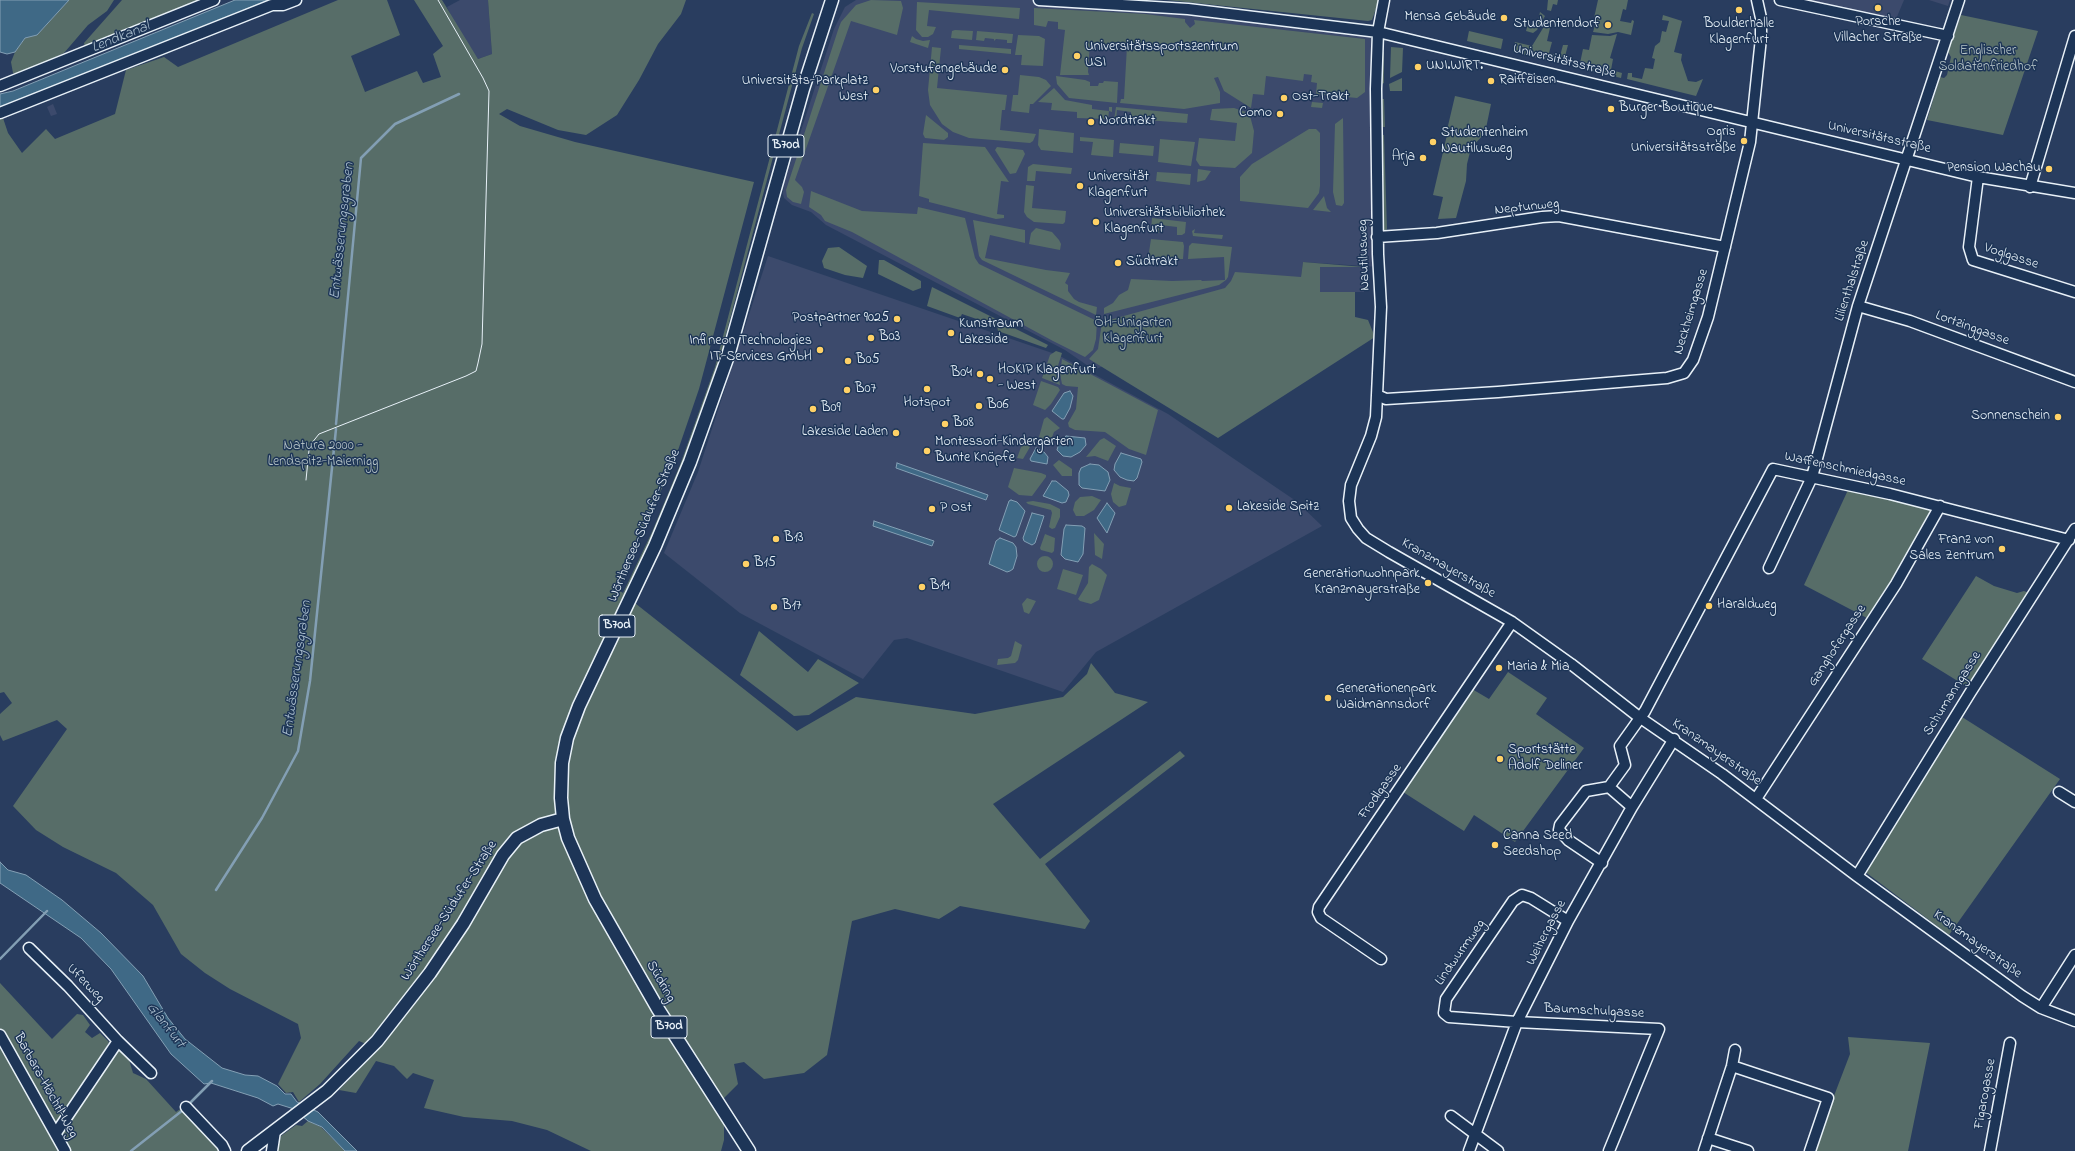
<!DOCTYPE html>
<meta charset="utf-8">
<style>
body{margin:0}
canvas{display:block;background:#293d5f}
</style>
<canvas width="2075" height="1151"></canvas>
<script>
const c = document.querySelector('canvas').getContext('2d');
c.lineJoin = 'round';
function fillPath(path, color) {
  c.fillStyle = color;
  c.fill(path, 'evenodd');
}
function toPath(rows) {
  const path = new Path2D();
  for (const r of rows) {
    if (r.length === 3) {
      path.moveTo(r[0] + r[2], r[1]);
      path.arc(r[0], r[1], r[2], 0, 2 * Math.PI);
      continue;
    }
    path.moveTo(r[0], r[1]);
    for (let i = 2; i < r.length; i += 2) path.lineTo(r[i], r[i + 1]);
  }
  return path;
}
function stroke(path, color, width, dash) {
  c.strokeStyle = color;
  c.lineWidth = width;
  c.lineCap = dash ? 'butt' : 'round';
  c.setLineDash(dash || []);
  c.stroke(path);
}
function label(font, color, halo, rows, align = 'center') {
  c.font = font + ' "Indie Flower",sans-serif';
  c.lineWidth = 3;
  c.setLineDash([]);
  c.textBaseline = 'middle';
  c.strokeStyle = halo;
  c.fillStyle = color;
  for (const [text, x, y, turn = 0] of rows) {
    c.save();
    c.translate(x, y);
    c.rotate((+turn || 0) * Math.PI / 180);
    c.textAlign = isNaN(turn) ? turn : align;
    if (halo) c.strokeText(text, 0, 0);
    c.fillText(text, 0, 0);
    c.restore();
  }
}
const built = toPath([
 [460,0,488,0,492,54,478,59,457,28,447,7],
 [856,0,1039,0,1378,32,1379,267,1303,262,1301,277,1094,370,1065,350,826,225,811,212,792,205,784,198,783,194,784,183,834,29,845,7],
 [1805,0,1904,0,1896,19],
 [1929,0,1950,0,1948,6],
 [53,104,57,114,51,116,47,107],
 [768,256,1058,355,1168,414,1296,501,1322,526,1096,652,1063,692,907,638,894,640,863,679,740,613,664,553,698,472],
 [1319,267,1364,267,1364,292,1319,292]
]);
const green = toPath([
 [69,0,114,0,107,11,88,25,64,53,19,74,13,73,11,62,15,52,25,38,37,35],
 [122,0,204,0,85,48,84,43],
 [338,0,387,0,400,35,351,56,365,92,417,71,423,83,441,77,433,54,443,46,414,0,442,0,478,59,492,54,488,0,686,0,681,14,658,44,639,80,617,115,586,135,558,130,507,109,499,114,520,126,575,142,754,182,699,389,675,459,617,589,623,593,652,532,680,465,715,367,799,46,812,13,814,14,802,48,717,368,683,467,626,596,797,731,856,697,975,714,1063,697,1087,674,1091,663,1115,693,1148,702,993,804,1040,859,1180,751,1185,756,1045,864,1090,921,1085,929,960,906,939,919,895,909,852,921,827,1055,804,1073,764,1079,744,1062,734,1064,738,1084,724,1098,724,1140,721,1151,591,1151,547,1130,512,1121,464,1117,424,1108,434,1080,413,1073,407,1079,394,1066,376,1061,356,1093,339,1090,378,1049,359,1041,320,1084,299,1102,293,1092,286,1093,278,1084,301,1038,298,1024,230,989,205,973,181,954,153,905,116,873,63,847,36,830,13,806,67,729,57,720,3,741,0,735,0,714,12,703,4,692,0,693,0,118,3,118,8,133,22,153,46,129,55,139,115,114,126,70,164,57,178,67],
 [871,0,901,1,903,8,897,35,851,21,795,180,802,187,804,192,801,204,793,202,787,197,786,190,838,30,841,22,856,5],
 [1167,0,1379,0,1372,20,1368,21],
 [1548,0,1558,0,1557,5,1553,4,1551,11,1547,10],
 [1598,0,1628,0,1626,10,1623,9,1620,21,1631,23,1632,20,1634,21,1631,35,1618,32,1608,34,1593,32,1597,19,1594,18],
 [917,2,1020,8,1019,19,929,10,927,26,936,27,933,34,928,37,922,37,916,30],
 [1034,8,1145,14,1185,19,1185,22,1190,28,1195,24,1194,20,1365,39,1365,92,1357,98,1316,94,1317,83,1311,82,1312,75,1304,74,1303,81,1266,76,1264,95,1253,94,1251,108,1224,91,1218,77,1214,78,1220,92,1220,103,1184,109,1120,103,1121,99,1124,99,1127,46,1090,43,1088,72,1089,75,1060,75,1065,30,1058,29,1058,22,1048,21,1046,27,1034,25],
 [1540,12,1545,16,1537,30,1533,33,1526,31,1528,24,1537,26],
 [1663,15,1682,21,1674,52,1682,54,1681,60,1688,81,1696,82,1703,79,1696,96,1627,79,1628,73,1632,73,1632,77,1642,79,1645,68,1653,69,1655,59,1652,58,1655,46,1660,42,1662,31,1666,32,1669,21,1662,20],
 [1961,15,2038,31,2003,135,1927,120,1940,77,1944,78,1947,75,1951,57,1948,52],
 [1552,19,1547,41,1552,42,1549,53,1560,56,1563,45,1568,45,1563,64,1513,52,1515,42,1532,46,1548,20],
 [955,30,973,31,972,40,951,38,952,31],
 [977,31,1013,34,1012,43,1007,43,1007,40,996,39,994,41,994,39,985,38,984,41,976,40],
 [1469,31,1503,39,1501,49,1467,41],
 [1617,34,1610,58,1613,59,1611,70,1622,73,1621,78,1579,68,1583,49,1589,50,1592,35,1610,36],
 [1018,35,1039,36,1045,39,1043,66,1021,65,1022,55,1015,55],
 [912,36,916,39,923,41,930,40,928,48,910,42],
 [959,45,1011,49,1011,54,959,49],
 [932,47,941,48,937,88,1007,95,1005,110,1002,110,1000,130,1036,134,1033,141,1030,143,969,138,953,132,942,124,930,105,928,90],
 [1391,47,1403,48,1402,72,1390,78],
 [1384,52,1384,83,1380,85,1380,53],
 [1020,75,1039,77,1046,80,1051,86,1033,104,1030,104,1029,113,1011,111,1013,95,1018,95],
 [1056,76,1085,80,1090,82,1090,86,1098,86,1099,83,1103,83,1104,81,1118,82,1117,103,1069,98,1057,84],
 [1402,78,1402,91,1390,91,1389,84],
 [1054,88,1065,100,1092,105,1092,109,1109,111,1109,107,1112,107,1112,112,1109,111,1108,119,1077,118,1077,112,1051,110,1052,103,1038,102],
 [1455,96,1491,104,1485,133,1471,148,1467,164,1466,181,1456,218,1438,219,1443,197,1433,195,1447,135,1441,135,1442,130,1447,130],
 [1380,99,1384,99,1385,127,1381,127],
 [1312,102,1323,103,1322,108,1311,107],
 [1116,107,1188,114,1187,123,1131,119,1131,112,1117,110,1116,120,1114,120],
 [1234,108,1246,112,1250,116,1254,131,1252,153,1235,168,1200,166,1196,160,1199,138,1235,141,1237,123,1210,120,1212,109],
 [926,115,948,133,948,137,944,140,925,138,923,134],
 [1343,118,1344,203,1342,206,1336,205,1333,192,1335,124],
 [1039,129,1074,133,1073,153,1041,150,1038,145],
 [1309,129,1316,129,1320,133,1320,186,1319,193,1308,208,1240,201,1240,177,1252,164],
 [1380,135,1384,135,1387,229,1385,232,1382,227],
 [1080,137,1114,140,1113,157,1091,155,1093,142,1080,141],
 [1160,139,1195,142,1191,166,1158,162],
 [923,143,985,147,1009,182,1001,181,997,214,1004,215,1004,218,996,219,929,202,929,199,919,196],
 [1120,143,1154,146,1153,156,1119,153],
 [997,147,1023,150,1025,154,1016,173,1010,174,995,150],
 [1033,164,1072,168,1071,174,1036,171,1035,181,1027,181,1028,167],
 [1198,169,1211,171,1205,180,1197,182],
 [1157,172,1191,174,1190,185,1156,181],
 [1026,185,1034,186,1032,208,1066,211,1065,222,1063,224,1034,222,1027,217,1024,212],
 [811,191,862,211,917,214,918,207,965,218,975,258,979,264,1097,321,1096,339,1093,350,1085,357,1053,341,852,232,825,221,821,215,809,207],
 [1324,196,1327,208,1331,212,1313,210],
 [1152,218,1186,222,1185,233,1182,235,1177,235,1177,227,1160,225,1159,233,1153,232,1151,229],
 [973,220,1025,230,1025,243,990,235,985,258,1046,270,1070,273,1065,283,1068,285,1068,291,1074,299,1079,302,1097,307,1096,315,982,260,979,256],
 [1036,228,1052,232,1059,240,1061,244,1060,250,1029,244,1031,233],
 [1195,229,1194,233,1223,235,1222,239,1193,236,1192,231],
 [1151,239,1183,242,1184,246,1183,259,1148,259],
 [1192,243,1232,247,1228,277,1226,280,1219,285,1104,314,1104,308,1113,303,1119,295,1128,290,1131,279,1172,281,1201,280,1202,281,1225,280,1224,257,1188,259,1189,246],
 [839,247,867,266,863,278,845,275,824,268,822,261,828,248],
 [879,260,884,260,921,281,921,288,913,291,878,274],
 [1303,262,1364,267,1320,267,1320,292,1355,292,1355,317,1368,320,1375,337,1218,438,1089,359,1098,349,1102,322,1225,288,1231,281,1235,272,1301,277],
 [932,287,1048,345,1046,348,998,331,997,326,962,314,960,318,927,306],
 [1056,351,1062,353,1057,369,1060,385,1042,378,1050,355],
 [1062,359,1158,410,1146,455,1129,449,1105,432,1075,430,1069,427,1068,423,1076,409,1078,387,1066,386,1062,384,1060,374],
 [1041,381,1058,387,1060,390,1051,404,1045,410,1033,405],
 [1047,417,1060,428,1054,432,1049,445,1039,437,1044,419],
 [1104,438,1116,446,1108,461,1095,456,1086,457,1100,440],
 [1024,439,1031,441,1030,447,1023,459,1017,458],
 [1059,460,1072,469,1072,476,1062,476,1053,465],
 [1014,468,1041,473,1046,475,1046,477,1032,496,1019,495,1008,487],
 [1114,483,1120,486,1131,488,1126,505,1119,507,1113,502,1111,494],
 [1848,490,1868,492,1936,511,1867,618,1804,585],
 [1092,496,1101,500,1094,510,1084,516,1076,516,1073,510,1075,502,1080,497],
 [1033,501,1050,504,1060,509,1060,517,1055,528,1052,529,1049,527,1052,513,1051,510,1028,504,1026,502],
 [1094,533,1104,544,1102,559,1095,555],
 [1045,534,1055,538,1054,551,1052,553,1041,550,1040,548],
 [1045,564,8],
 [1092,564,1101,569,1107,575,1099,600,1091,604,1080,601,1078,599,1088,583,1089,567],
 [1063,569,1083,575,1076,595,1057,589],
 [1976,576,1994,586,2017,593,2024,591,2029,593,1969,688,1922,659],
 [1027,598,1036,601,1029,614,1024,612,1022,604],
 [759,631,808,672,818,659,859,683,809,715,794,716,740,675],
 [1015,641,1022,645,1018,660,1015,663,997,665,998,659,1008,658,1011,656],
 [1508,672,1547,698,1536,714,1584,748,1515,842,1474,815,1464,831,1403,792,1472,689,1489,699],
 [1962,717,2060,779,1949,935,1864,871],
 [0,983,52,1039,77,1014,83,1015,90,1025,85,1032,92,1038,100,1033,109,1042,90,1078,53,1133,62,1151,0,1151],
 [1848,1037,1930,1043,1908,1151,1815,1151,1824,1122,1850,1054],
 [122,1047,127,1053,133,1073,146,1079,176,1112,183,1107,222,1151,69,1151,62,1137,62,1129,114,1053],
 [308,1121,321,1127,345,1151,276,1151,281,1136,296,1125,302,1126]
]);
const water = toPath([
 [0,0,69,0,37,35,25,38,15,52,7,54,0,52,0,0],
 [235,0,268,0,33,98,0,110,0,94,13,91,235,0],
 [1070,391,1073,396,1070,408,1064,419,1062,419,1052,411,1064,393,1070,391],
 [1066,436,1085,438,1086,445,1080,452,1071,457,1063,456,1057,450,1059,443,1066,436],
 [1036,448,1044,452,1048,457,1047,464,1031,461,1030,459,1036,448],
 [1121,453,1141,459,1142,462,1137,478,1134,481,1127,480,1120,477,1114,470,1115,464,1121,453],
 [897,463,988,495,986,500,896,468,897,463],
 [1090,464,1099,465,1108,472,1110,480,1105,491,1082,488,1079,485,1079,473,1081,468,1090,464],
 [1052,481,1056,481,1068,491,1069,495,1066,502,1062,503,1043,496,1052,481],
 [1011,500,1017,502,1025,511,1016,536,1014,537,999,530,1009,501,1011,500],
 [1107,503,1115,513,1107,533,1097,518,1107,503],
 [1032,513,1044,516,1035,543,1032,545,1024,541,1023,538,1032,513],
 [874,521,934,541,932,546,873,526,874,521],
 [1066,525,1082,526,1085,528,1083,554,1078,562,1065,559,1061,555,1064,529,1066,525],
 [1000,538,1013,543,1016,547,1017,556,1013,569,1010,571,1007,572,989,564,996,541,1000,538],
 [0,862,8,870,26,875,62,900,101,933,143,976,168,1018,185,1039,222,1068,245,1075,258,1076,277,1086,285,1094,291,1094,297,1102,318,1112,357,1151,345,1151,322,1127,308,1121,294,1109,278,1104,273,1106,258,1098,211,1083,204,1084,171,1054,111,969,81,938,0,883,0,862]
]);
const stream = toPath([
 [336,424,361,158,395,124,459,94],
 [216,890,262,818,298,751,310,681,336,429],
 [0,959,47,911],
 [190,1103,212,1081],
 [131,1151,183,1110]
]);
const minor = toPath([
 [1039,0,1188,9,1378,32,1978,177,2075,193],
 [1384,0,1378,32,1376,89,1378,254,1381,307,1376,417,1371,436,1351,485,1349,501,1351,518,1358,529,1366,538,1389,552,1512,622,1571,664,1639,717,1722,774,1857,876,2022,996,2041,1008,2075,1021],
 [1780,0,1948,36],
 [0,86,214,0],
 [0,113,272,5,283,5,296,0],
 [1978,177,1969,247,1973,260,2075,292],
 [2030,187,2075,36],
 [1377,237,1437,233,1542,217,1559,216,1725,247],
 [1858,306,1910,321,2075,382],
 [1377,395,1386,399,1498,392,1667,378,1684,373,1693,360,1708,317,1750,142,1761,38,1761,18,1757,0],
 [1769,568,1812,477,1858,306,1959,0],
 [1609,787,1632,807],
 [2059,792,2075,802],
 [1756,799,1896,584,1940,506],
 [1602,863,1568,840,1559,830,1560,825,1586,791,1609,787,1625,765,1620,746,1645,711,1773,469,1890,494,2069,540],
 [1857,876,1970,693,2075,529],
 [1568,921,1531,898,1522,895,1513,901,1446,999,1444,1013,1449,1017,1517,1022,1659,1029,1609,1151],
 [29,948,68,986,118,1041,151,1073],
 [1381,959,1321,918,1318,912,1319,907,1512,622],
 [2041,1008,2075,955],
 [0,1035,65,1151],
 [1732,1066,1828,1098,1810,1151],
 [186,1107,222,1145,225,1151],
 [1451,1116,1498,1151],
 [56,1133,118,1041],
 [1708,1138,1748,1151],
 [272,1151,275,1131],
 [1469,1151,1517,1022,1568,921,1632,807,1674,739],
 [1704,1151,1732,1066,1735,1050],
 [1990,1151,2010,1043]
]);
const major = toPath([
 [248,1151,327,1091,377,1041,430,973,463,924,503,855,517,838,541,825,563,819],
 [749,1151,658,1009,595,899,568,838,563,819,561,798,562,763,567,738,579,706,655,546,690,462,728,356,803,89,832,0]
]);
const tram = toPath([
 [306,480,309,450,311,444,319,434,466,376,476,371,478,363,482,344,489,91,483,78,438,0]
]);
const markers = [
 [1878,8,4,"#ffd166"],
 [1739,10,4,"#ffd166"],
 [1504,18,4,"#ffd166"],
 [1608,25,4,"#ffd166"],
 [1077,56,4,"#ffd166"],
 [1418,67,4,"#ffd166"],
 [1005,70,4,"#ffd166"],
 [1491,81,4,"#ffd166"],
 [876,90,4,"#ffd166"],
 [1284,98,4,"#ffd166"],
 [1611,109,4,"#ffd166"],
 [1280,114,4,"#ffd166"],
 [1091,122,4,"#ffd166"],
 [1744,141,4,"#ffd166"],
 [1433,142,4,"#ffd166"],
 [1423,158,4,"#ffd166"],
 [2049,169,4,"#ffd166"],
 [1080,186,4,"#ffd166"],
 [1096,222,4,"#ffd166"],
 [1118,263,4,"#ffd166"],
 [897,319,4,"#ffd166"],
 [951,333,4,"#ffd166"],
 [871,338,4,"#ffd166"],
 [820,350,4,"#ffd166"],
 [848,361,4,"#ffd166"],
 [980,374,4,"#ffd166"],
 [990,379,4,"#ffd166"],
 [927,389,4,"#ffd166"],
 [847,390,4,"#ffd166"],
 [979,406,4,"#ffd166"],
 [813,409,4,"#ffd166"],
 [2058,417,4,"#ffd166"],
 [945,424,4,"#ffd166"],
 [896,433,4,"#ffd166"],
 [927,451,4,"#ffd166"],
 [1229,508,4,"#ffd166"],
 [932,509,4,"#ffd166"],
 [776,539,4,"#ffd166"],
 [2002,549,4,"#ffd166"],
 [746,564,4,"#ffd166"],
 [1428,583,4,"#ffd166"],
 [922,587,4,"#ffd166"],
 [1709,606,4,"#ffd166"],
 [774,607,4,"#ffd166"],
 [1499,668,4,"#ffd166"],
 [1328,698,4,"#ffd166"],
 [1500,759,4,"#ffd166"],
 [1495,845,4,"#ffd166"]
];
const shields = [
 [786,146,36],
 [617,626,36],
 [669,1027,36]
];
const shieldNames = [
 ["B70d",786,146],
 ["B70d",617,626],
 ["B70d",669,1027]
];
const poiNames = [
 ["Mensa Gebäude",1496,18,"right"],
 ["Porsche",1878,23,"center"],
 ["Villacher Straße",1878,39,"center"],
 ["Studentendorf",1600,25,"right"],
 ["Boulderhalle",1739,25,"center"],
 ["Klagenfurt",1739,41,"center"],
 ["Universitätssportszentrum",1085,48],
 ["USI",1085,64],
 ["UNI.WIRT.",1426,67],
 ["Vorstufengebäude",997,70,"right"],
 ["Raiffeisen",1499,81],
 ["Universitäts-Parkplatz",868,82,"right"],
 ["West",868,98,"right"],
 ["Ost-Trakt",1292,98],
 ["Burger Boutique",1619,109],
 ["Como",1272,114,"right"],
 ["Nordtrakt",1099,122],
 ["Ogris",1736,133,"right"],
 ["Universitätsstraße",1736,149,"right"],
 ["Studentenheim",1441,134],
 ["Nautilusweg",1441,150],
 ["Arja",1415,158,"right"],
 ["Pension Wachau",2041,169,"right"],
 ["Universität",1088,178],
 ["Klagenfurt",1088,194],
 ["Universitätsbibliothek",1104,214],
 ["Klagenfurt",1104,230],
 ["Südtrakt",1126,263],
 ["Postpartner 9025",889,319,"right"],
 ["Kunstraum",959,325],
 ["Lakeside",959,341],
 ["B03",879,338],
 ["Infineon Technologies",812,342,"right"],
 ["IT-Services GmbH",812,358,"right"],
 ["B05",856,361],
 ["HOKIP Klagenfurt",998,371],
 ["- West",998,387],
 ["B04",972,374,"right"],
 ["B07",855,390],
 ["Hotspot",927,404,"center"],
 ["B06",987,406],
 ["B09",821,409],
 ["Sonnenschein",2050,417,"right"],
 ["B08",953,424],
 ["Lakeside Laden",888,433,"right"],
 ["Montessori-Kindergarten",935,443],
 ["Bunte Knöpfe",935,459],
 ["Lakeside Spitz",1237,508],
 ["P Ost",940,509],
 ["B13",784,539],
 ["Franz von",1994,541,"right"],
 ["Sales Zentrum",1994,557,"right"],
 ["B15",754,564],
 ["Generationwohnpark",1420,575,"right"],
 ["Kranzmayerstraße",1420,591,"right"],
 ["B14",930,587],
 ["Haraldweg",1717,606],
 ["B17",782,607],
 ["Maria & Mia",1507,668],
 ["Generationenpark",1336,690],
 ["Waidmannsdorf",1336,706],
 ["Sportstätte",1508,751],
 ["Adolf Deliner",1508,767],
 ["Canna Seed",1503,837],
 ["Seedshop",1503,853]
];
const parkNames = [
 ["Englischer",1988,52],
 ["Soldatenfriedhof",1988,68],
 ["ÖH-Unigarten",1133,324],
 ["Klagenfurt",1133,340],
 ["Natura 2000 -",323,447],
 ["Lendspitz-Maiernigg",323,463]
];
const streetNames = [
 ["Universitätsstraße",1564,62,14],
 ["Universitätsstraße",1879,138,13],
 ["Neptunweg",1527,208,-6],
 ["Nautilusweg",1365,255,-92],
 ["Voglgasse",2011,257,18],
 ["Lilienthalstraße",1853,281,-72],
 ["Neckheimgasse",1692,312,-73],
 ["Lortzinggasse",1972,329,20],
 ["Waffenschmiedgasse",1845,470,12],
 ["Wörthersee-Südufer-Straße",645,526,-67],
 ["Kranzmayerstraße",1448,569,30],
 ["Ganghofergasse",1838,646,-57],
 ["Schumanngasse",1953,694,-58],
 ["Kranzmayerstraße",1716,753,35],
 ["Frodlgasse",1381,792,-55],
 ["Wörthersee-Südufer-Straße",450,911,-57],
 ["Weihergasse",1547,933,-63],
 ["Kranzmayerstraße",1977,945,36],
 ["Lindwurmweg",1461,953,-55],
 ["Südring",660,982,60],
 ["Uferweg",85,984,46],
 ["Baumschulgasse",1594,1012,3],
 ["Barbara-Höchtl-Weg",45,1086,61],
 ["Figarogasse",1986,1094,-80]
];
const waterNames = [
 ["Lendkanal",121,38,-22],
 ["Entwässerungsgraben",343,231,-84],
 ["Entwässerungsgraben",298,669,-82],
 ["Glanfurt",165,1026,52]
];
fillPath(built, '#3c4a6c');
fillPath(green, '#576d68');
fillPath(water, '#3f6986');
stroke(water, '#839fb4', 1);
stroke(stream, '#839fb4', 2.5);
stroke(minor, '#e8f1f8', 13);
stroke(major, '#e8f1f8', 15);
stroke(minor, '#1d3557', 10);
stroke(major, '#1d3557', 12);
stroke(tram, '#e8f1f8', 1);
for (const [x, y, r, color] of markers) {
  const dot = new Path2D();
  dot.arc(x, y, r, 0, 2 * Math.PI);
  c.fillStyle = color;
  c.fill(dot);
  stroke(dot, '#1d3557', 1.5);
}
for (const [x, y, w] of shields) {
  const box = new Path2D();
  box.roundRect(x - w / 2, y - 11, w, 22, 3);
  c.fillStyle = '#1d3557';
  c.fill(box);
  stroke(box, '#e8f1f8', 1);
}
label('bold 13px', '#e8f1f8', null, shieldNames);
label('14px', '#e8f1f8', '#1d3557', poiNames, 'left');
label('14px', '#b5c3c6', '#1d3557', parkNames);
label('14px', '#e8f1f8', '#1d3557', streetNames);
label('italic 15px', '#adc1d0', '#1d3557', waterNames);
</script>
